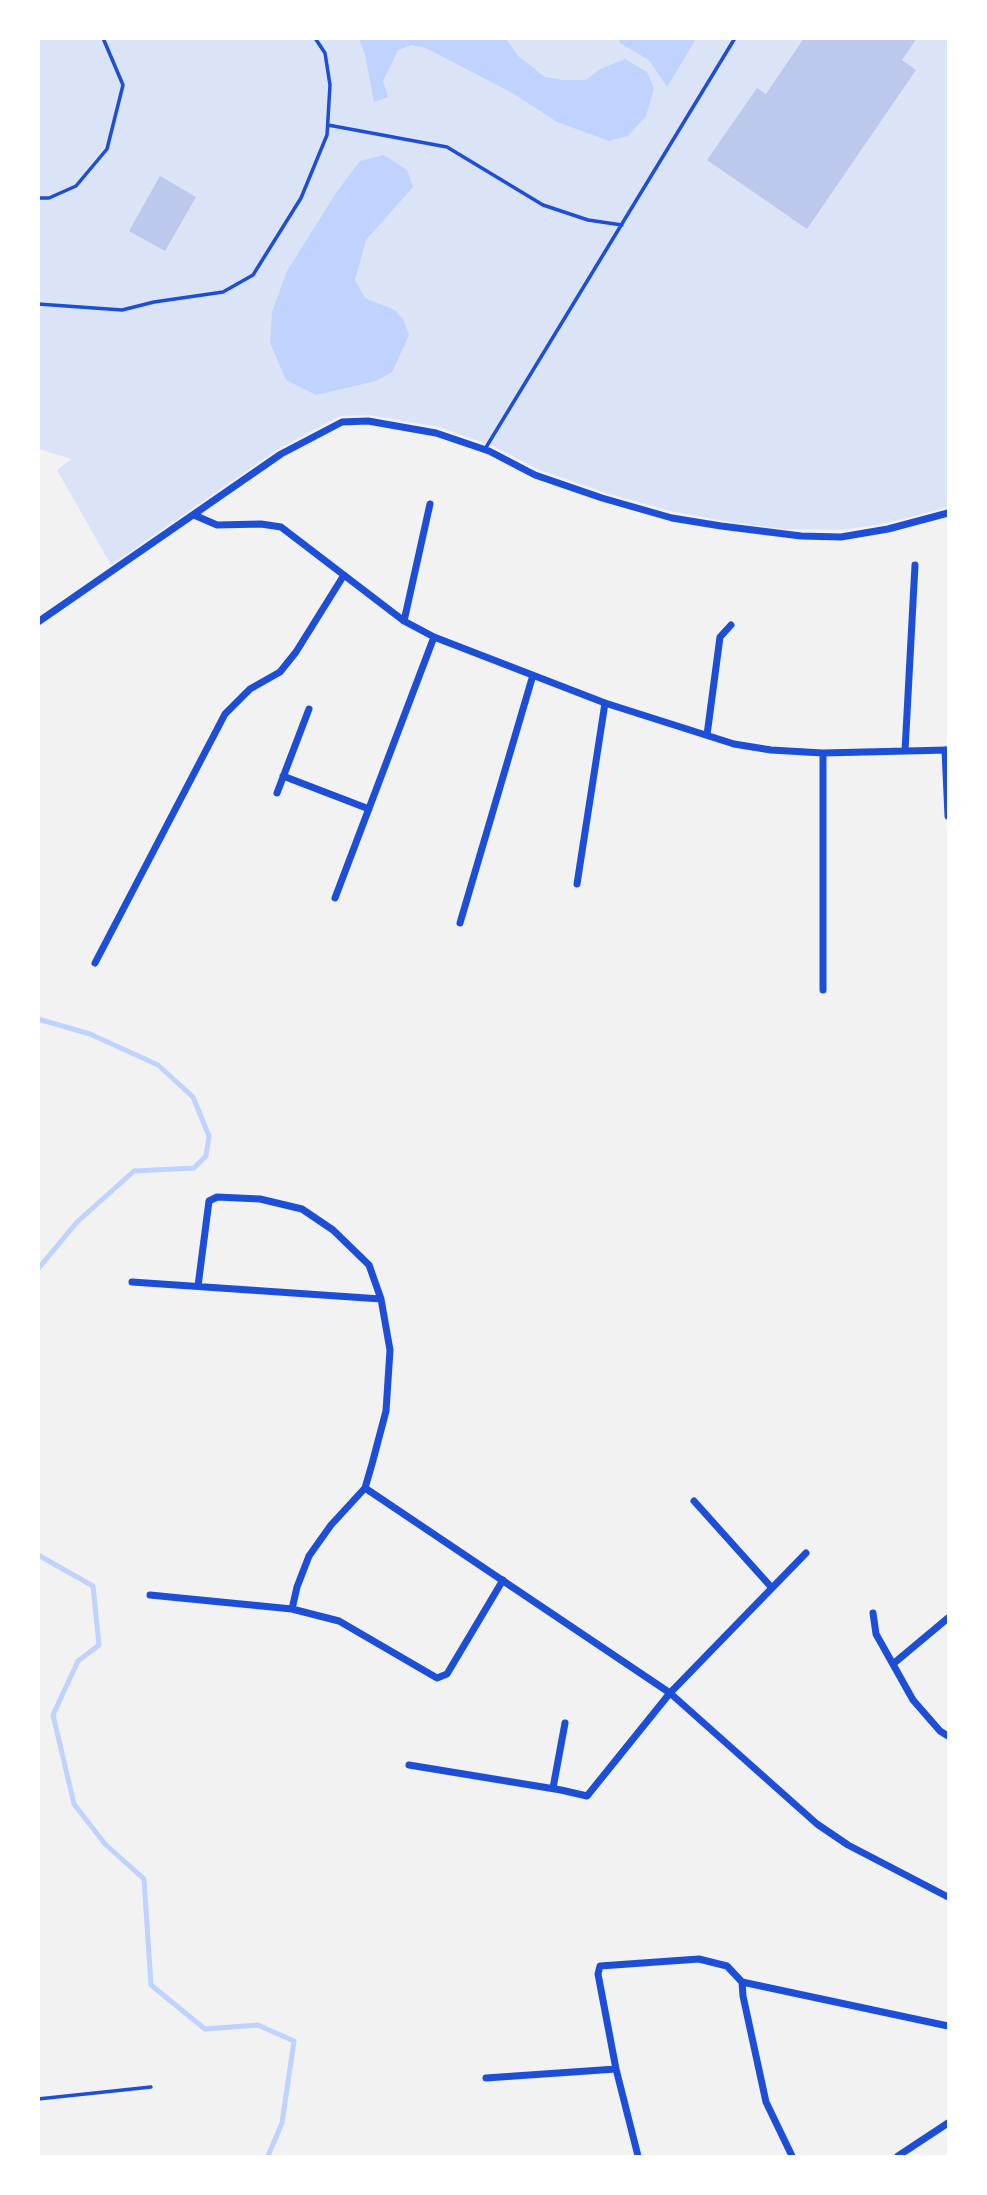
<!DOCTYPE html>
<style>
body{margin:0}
#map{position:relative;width:987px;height:2195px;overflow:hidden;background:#f2f2f2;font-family:Roboto,sans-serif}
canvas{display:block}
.frame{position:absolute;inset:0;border:40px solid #fff;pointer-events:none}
</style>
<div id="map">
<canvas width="987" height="2195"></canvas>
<div class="frame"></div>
</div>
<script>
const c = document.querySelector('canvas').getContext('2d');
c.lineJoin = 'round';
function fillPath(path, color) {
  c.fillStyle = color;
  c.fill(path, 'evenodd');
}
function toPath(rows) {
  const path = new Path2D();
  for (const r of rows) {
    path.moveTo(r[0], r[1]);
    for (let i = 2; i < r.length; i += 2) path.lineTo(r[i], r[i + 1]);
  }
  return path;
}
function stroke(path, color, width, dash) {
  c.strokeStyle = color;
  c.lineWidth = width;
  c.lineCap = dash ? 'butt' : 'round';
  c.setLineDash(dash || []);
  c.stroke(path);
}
const green = toPath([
 [39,39,948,39,948,507,883,524,841,530,783,529,730,522,670,511,606,493,537,469,495,447,439,427,368,415,340,416,278,449,111,565,57,470,71,459,39,449]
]);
const water = toPath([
 [359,39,506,39,518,56,545,77,563,80,586,80,600,69,625,59,647,72,654,88,646,116,628,136,609,141,557,122,514,94,426,48,412,45,398,50,383,81,388,97,374,102,365,54],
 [619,39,619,38,696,39,667,87,649,60,620,43],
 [384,155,407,170,413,187,366,240,355,280,365,298,395,310,403,319,409,335,392,372,376,381,316,395,286,380,270,343,272,312,287,271,336,193,360,161]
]);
const stream = toPath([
 [38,1019,90,1034,158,1065,193,1097,209,1136,206,1156,194,1168,134,1171,77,1222,38,1269],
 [38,1555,93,1586,99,1645,78,1661,53,1715,74,1804,105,1844,144,1879,151,1985,205,2029,258,2025,294,2041,282,2123,268,2156]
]);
const building = toPath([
 [804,38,917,38,902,60,916,70,807,229,707,160,757,88,766,94],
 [160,176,196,197,165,251,129,231]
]);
const service = toPath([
 [328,125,447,147,543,205,588,220,622,225],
 [38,198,49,198,76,186,107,149,123,85,103,38],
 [38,304,122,310,154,302,223,292,253,275,301,198,327,135,330,85,325,53,315,38],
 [485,449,735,38],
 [38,2099,151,2087]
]);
const minor = toPath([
 [194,515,217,525,261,524,281,527,404,621,434,637,605,703,734,744,771,750,823,753,948,750],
 [404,621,430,504],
 [38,622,281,454,342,422,368,421,436,433,489,451,535,475,602,498,672,518,721,526,801,536,841,537,888,529,948,513],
 [707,735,720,637,731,625],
 [945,750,948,816],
 [905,751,915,565],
 [283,776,369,809],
 [277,793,309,709],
 [577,884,605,703],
 [335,898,434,637],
 [460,923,533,675],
 [95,963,225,714,250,689,280,672,296,652,344,575],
 [823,990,823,753],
 [132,1282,381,1299],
 [198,1286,209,1201,217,1197,260,1199,302,1209,333,1230,369,1265,381,1299,390,1350,386,1411,372,1464,365,1488,331,1525,309,1556,297,1587,292,1609],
 [365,1488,670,1693,817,1824,848,1845,948,1897],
 [694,1501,772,1588],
 [150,1595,292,1609,339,1621,437,1678,447,1674,503,1580],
 [873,1613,876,1634,913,1700,940,1731,948,1736],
 [893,1664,948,1618],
 [409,1765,561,1790,587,1796,670,1693,806,1553],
 [553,1788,565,1723],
 [742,1982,948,2026],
 [486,2078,616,2069],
 [638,2156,616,2069,598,1974,600,1966,699,1959,727,1966,742,1982,743,1996,766,2102,792,2156],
 [898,2156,948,2123]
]);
fillPath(green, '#dbe4f7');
fillPath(water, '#bfd3fe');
stroke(stream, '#bfd3fe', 5);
fillPath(building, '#bdc9ec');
stroke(service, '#1d4ed8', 3.5);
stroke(minor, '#1d4ed8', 7);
</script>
